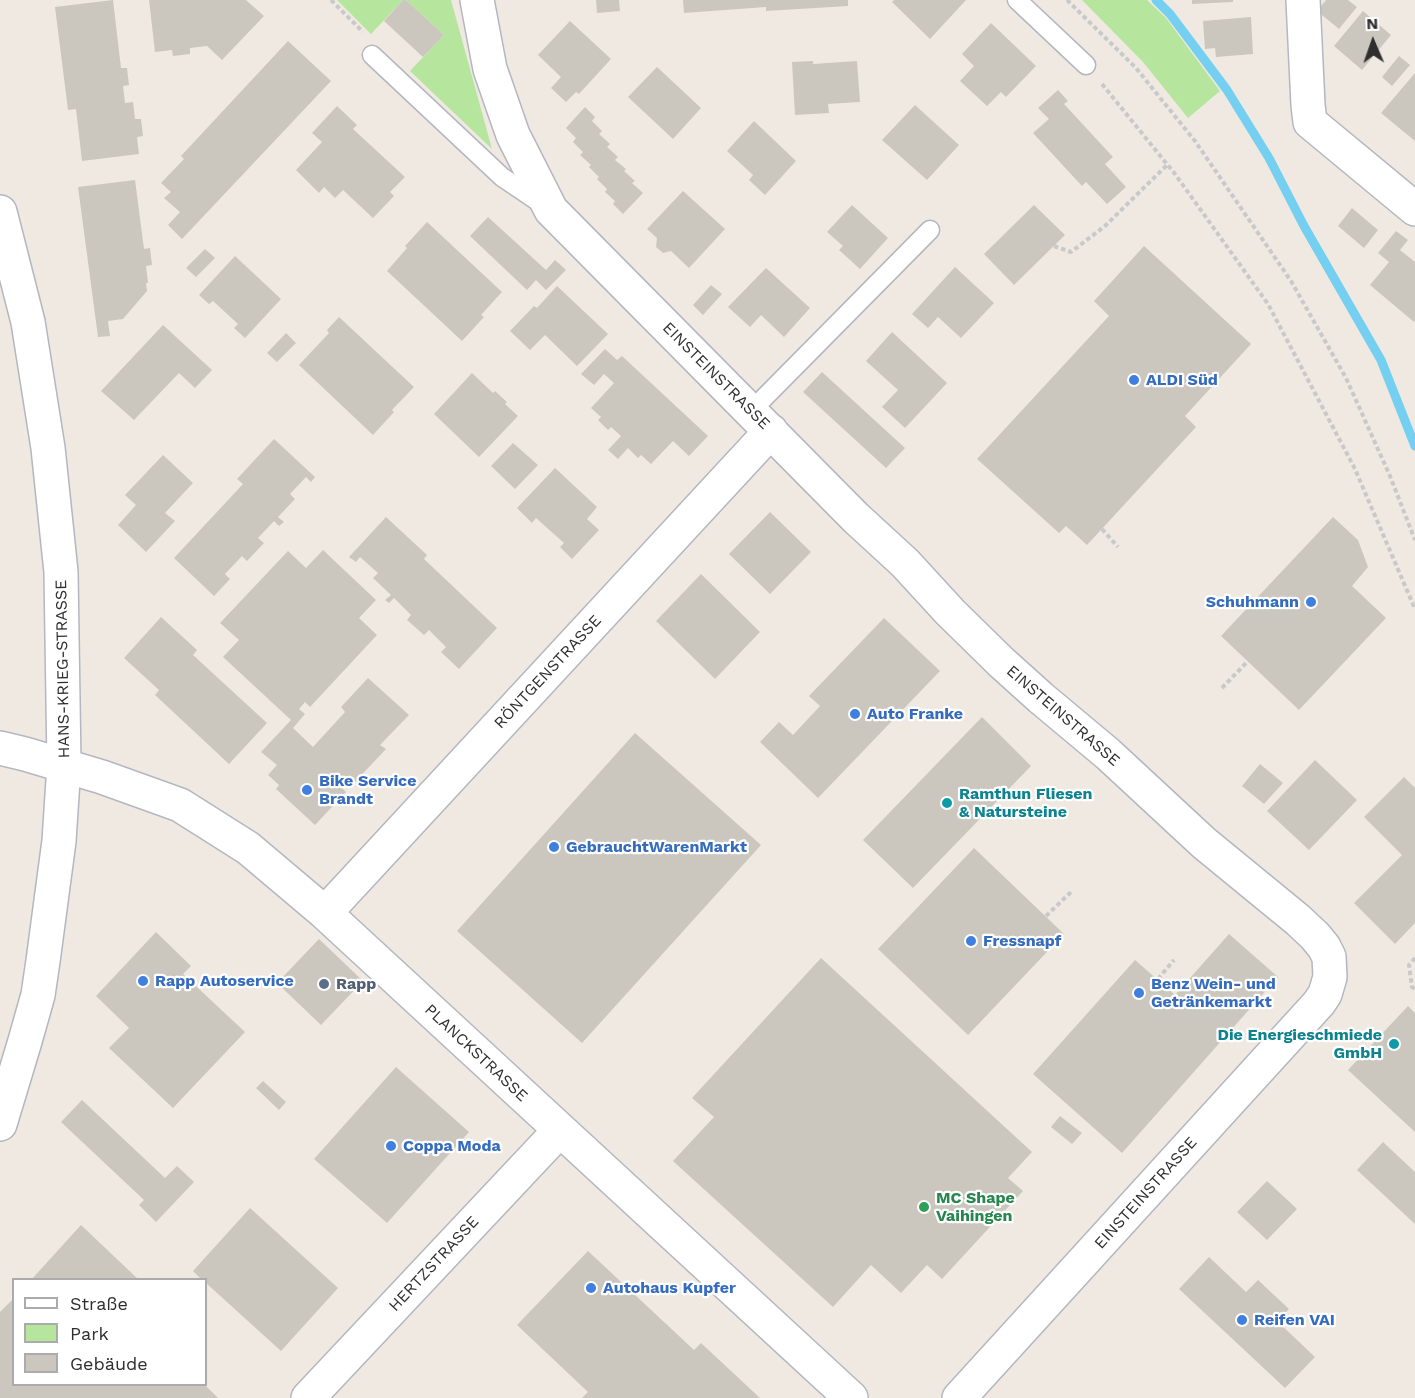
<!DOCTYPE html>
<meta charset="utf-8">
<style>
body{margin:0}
#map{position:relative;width:1415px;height:1398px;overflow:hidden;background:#efe9e1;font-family:"Work Sans",sans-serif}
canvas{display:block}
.legend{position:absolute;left:12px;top:1278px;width:195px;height:108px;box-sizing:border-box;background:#fff;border:2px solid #ababab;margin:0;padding:8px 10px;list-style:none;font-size:18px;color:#2e2e2e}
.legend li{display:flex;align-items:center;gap:12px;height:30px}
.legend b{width:30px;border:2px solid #ababab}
.north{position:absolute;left:1343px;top:12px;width:60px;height:60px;-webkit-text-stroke:4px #fff;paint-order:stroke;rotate:358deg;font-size:16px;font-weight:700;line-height:24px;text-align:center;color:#2e2e2e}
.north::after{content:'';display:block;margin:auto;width:21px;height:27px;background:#2e2e2e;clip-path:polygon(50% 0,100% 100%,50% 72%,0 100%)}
</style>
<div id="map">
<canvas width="1415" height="1398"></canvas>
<ul class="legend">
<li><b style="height:8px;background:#fff"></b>Straße</li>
<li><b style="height:16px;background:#b6e59e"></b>Park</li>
<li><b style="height:16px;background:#cbc7bf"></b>Gebäude</li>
</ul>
<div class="north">N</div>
</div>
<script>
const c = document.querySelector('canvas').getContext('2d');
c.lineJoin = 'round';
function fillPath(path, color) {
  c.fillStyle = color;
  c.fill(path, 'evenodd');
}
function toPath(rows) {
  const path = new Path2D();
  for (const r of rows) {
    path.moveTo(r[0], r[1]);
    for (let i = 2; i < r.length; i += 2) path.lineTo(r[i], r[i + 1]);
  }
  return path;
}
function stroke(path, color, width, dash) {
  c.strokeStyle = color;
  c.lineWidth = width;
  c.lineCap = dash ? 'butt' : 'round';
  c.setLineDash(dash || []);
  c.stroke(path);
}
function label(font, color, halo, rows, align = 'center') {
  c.font = font + ' "Work Sans",sans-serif';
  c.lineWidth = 4.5;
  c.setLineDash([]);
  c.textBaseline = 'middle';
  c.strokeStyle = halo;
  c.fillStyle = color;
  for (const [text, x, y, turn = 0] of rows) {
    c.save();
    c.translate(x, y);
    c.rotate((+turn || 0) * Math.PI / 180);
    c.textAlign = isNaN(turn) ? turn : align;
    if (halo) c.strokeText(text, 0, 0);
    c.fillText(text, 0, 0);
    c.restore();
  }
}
const green = toPath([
 [337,0,403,0,371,34],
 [406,0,451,0,492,149,410,71,444,35],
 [1082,0,1147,0,1166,18,1220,91,1188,118,1143,62]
]);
const stream = toPath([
 [1156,0,1170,14,1227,90,1269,158,1304,226,1381,360,1415,446]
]);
const building = toPath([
 [113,0,121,68,127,68,129,85,123,86,125,103,133,102,135,119,141,119,143,136,137,137,139,154,82,161,76,109,68,110,55,7],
 [149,0,246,0,264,16,222,60,207,46,190,48,190,54,173,56,172,50,155,52],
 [403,0,406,0,444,35,423,57,384,21],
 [596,0,619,0,620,11,597,13],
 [683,0,848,0,848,6,766,11,766,7,684,13],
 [894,0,966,0,930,39,892,2],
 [1192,0,1233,0,1233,2,1192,4],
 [1326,0,1348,0,1357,7,1339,29,1317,11],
 [1363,11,1391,35,1362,70,1334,46],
 [1251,17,1253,54,1216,57,1215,48,1205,49,1203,21],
 [570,21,611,59,579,94,576,92,566,102,551,88,561,77,538,55],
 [991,23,1036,66,1006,97,1001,92,987,106,960,81,974,66,962,54],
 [288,41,331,81,182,239,168,225,180,212,164,198,171,192,161,183,184,159,181,156],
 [1399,56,1410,65,1392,86,1382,77],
 [813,61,813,64,857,61,860,102,828,104,829,113,795,115,792,62],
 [657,67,701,108,673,139,628,97],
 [1415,73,1415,141,1381,113],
 [1058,90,1068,101,1064,104,1113,157,1105,164,1126,187,1107,204,1086,182,1082,186,1033,133,1049,119,1038,108],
 [915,105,959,145,927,180,882,140],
 [337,106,357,125,353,129,405,177,390,192,394,196,373,218,343,190,335,198,324,187,319,193,296,170,322,142,312,133],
 [585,107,595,117,592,121,602,131,599,134,610,144,607,147,618,157,615,160,626,169,624,171,635,181,632,183,643,193,623,214,613,204,615,201,605,192,607,189,597,179,599,177,589,167,591,165,580,155,583,152,573,142,576,138,566,128],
 [754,121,796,161,765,195,749,180,753,175,727,151],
 [135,180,144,249,150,248,152,265,146,266,148,283,146,283,147,291,123,319,108,321,110,336,98,337,78,187],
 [683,191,725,229,689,268,671,251,663,253,656,247,657,238,647,229],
 [852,205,888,238,860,269,839,250,843,246,827,232],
 [1034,205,1065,235,1014,285,984,254],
 [1352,208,1378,230,1364,248,1338,226],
 [488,217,546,270,555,260,566,270,546,290,536,280,527,290,470,236],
 [427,222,502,292,481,315,484,317,462,341,387,271,407,248,405,246],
 [1396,231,1408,240,1400,250,1415,262,1415,320,1414,322,1370,285,1389,262,1378,253],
 [1144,246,1251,344,1185,416,1196,427,1087,545,1066,526,1059,533,977,459,1109,316,1094,301],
 [205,249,215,258,196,277,186,268],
 [235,256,281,299,245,338,234,328,238,324,213,301,209,304,199,295],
 [955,267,994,303,961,338,938,317,928,328,912,314],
 [766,268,810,308,784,337,761,315,750,327,728,307],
 [711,285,722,294,703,315,693,305],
 [557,286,608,334,577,366,545,335,530,350,510,331,534,306,537,308],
 [339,317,414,387,392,410,394,412,373,435,299,365,329,333,327,330],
 [163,325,212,370,195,388,179,373,134,420,101,391],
 [892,332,947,383,905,428,882,407,898,390,866,361],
 [286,333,296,343,277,362,267,353],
 [605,349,617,360,622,356,708,436,689,456,673,441,651,464,641,455,638,458,628,448,618,459,608,450,621,436,611,427,608,430,598,420,601,417,591,408,614,383,604,374,594,385,581,374],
 [822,372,905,448,886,468,803,392],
 [472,373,493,393,495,391,507,402,505,404,518,416,479,457,434,414],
 [274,439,315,477,311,482,306,477,290,494,295,499,278,517,284,522,279,526,274,521,258,538,264,543,247,561,242,556,225,574,230,579,214,596,174,558,243,484,237,479],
 [513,443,538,465,515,489,491,466],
 [163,455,193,483,165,513,175,521,146,552,118,525,136,505,125,495],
 [555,468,597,507,587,519,599,530,572,559,560,547,564,543,536,518,532,523,517,508],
 [770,512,811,552,770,594,729,554],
 [386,517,427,555,424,559,497,628,459,669,441,652,446,647,429,630,424,635,407,620,411,615,394,598,389,603,385,600,391,595,373,578,378,573,360,557,356,562,349,557],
 [1333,517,1358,540,1368,567,1352,586,1386,618,1299,710,1221,636],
 [323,550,376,600,359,618,377,635,310,707,305,702,299,709,305,714,293,728,313,747,345,712,341,707,368,678,409,715,380,745,386,749,353,784,349,780,342,788,346,792,315,825,276,789,279,785,268,775,277,765,261,752,291,720,223,657,239,640,220,623,288,551,306,568],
 [701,574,760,632,715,679,656,621],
 [161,617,197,650,193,655,267,723,229,764,155,695,159,690,124,658],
 [884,618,940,671,818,798,760,742,779,722,793,735,820,706,809,696],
 [982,717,1031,766,913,888,863,840],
 [635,733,761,845,582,1043,457,931],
 [1315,760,1357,800,1309,850,1267,811],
 [1260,764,1283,783,1264,804,1242,786],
 [1404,777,1415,788,1415,923,1395,944,1354,903,1402,855,1364,817],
 [974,848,1064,934,968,1035,878,949],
 [156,932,191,966,183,974,245,1032,173,1108,109,1048,129,1028,96,996],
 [1229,934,1278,977,1122,1153,1033,1074,1135,960,1175,995],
 [319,939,363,981,321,1025,277,983],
 [821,958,1032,1152,1008,1178,1023,1191,942,1279,927,1265,901,1293,871,1265,833,1307,673,1161,714,1117,692,1098],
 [1408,1006,1415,1013,1415,1132,1348,1070],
 [396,1067,469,1132,387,1223,314,1159],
 [263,1081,286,1102,279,1110,256,1088],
 [82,1100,165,1178,177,1166,194,1182,156,1222,139,1205,144,1200,61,1122],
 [1060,1116,1082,1133,1072,1144,1051,1127],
 [1383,1142,1415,1172,1415,1224,1357,1170],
 [1267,1181,1297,1209,1267,1240,1237,1212],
 [250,1208,338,1288,281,1351,206,1283,206,1280,202,1280,193,1271],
 [81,1225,139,1280,31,1280],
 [588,1251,694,1350,701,1343,760,1398,582,1398,588,1392,517,1325],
 [1209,1257,1246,1292,1258,1280,1289,1309,1277,1321,1315,1357,1285,1388,1179,1289],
 [14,1298,14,1384,204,1384,218,1398,0,1398,0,1312]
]);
const path = toPath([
 [331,0,363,32],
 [1067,0,1136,68,1195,141,1291,281,1346,378,1390,476,1415,540],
 [1102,84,1175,174,1268,304,1355,469,1415,609],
 [1054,246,1071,252,1105,226,1167,165],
 [1102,529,1118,547],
 [1222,688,1247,662],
 [1046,916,1071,892],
 [1415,958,1409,965,1412,987,1415,989],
 [1158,979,1174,960]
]);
const lane = toPath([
 [1017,0,1086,65],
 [372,55,502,177,542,204],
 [751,411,930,230]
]);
const street = toPath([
 [477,0,490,69,513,135,551,210,856,518,905,563,950,612,1001,662,1041,698,1108,754,1204,843,1298,920,1315,936,1324,947,1329,957,1330,977,1325,994,1319,1003,959,1398],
 [1303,0,1308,105,1310,122,1415,209],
 [0,748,25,754,102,777,180,805,248,848,325,913,851,1398],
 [325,913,771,431],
 [308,1398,560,1130]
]);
const secondary = toPath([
 [0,212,28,322,48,448,61,572,64,765,59,841,43,961,38,995,25,1041,0,1124]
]);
const markers = [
 [1134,380,6,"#3f7fe0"],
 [1311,602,6,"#3f7fe0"],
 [855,714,6,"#3f7fe0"],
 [307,790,6,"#3f7fe0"],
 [947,803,6,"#0f9aa8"],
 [554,847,6,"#3f7fe0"],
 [971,941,6,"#3f7fe0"],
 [143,981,6,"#3f7fe0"],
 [324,984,6,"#5c6f8a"],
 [1139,993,6,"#3f7fe0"],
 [1394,1044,6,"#0f9aa8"],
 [391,1146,6,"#3f7fe0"],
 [924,1207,6,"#2e9e5b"],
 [591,1288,6,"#3f7fe0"],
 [1242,1320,6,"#3f7fe0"]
];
const streetNames = [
 ["EINSTEINSTRASSE",716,376,45],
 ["HANS-KRIEG-STRASSE",63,669,-91],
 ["RÖNTGENSTRASSE",548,672,-47],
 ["EINSTEINSTRASSE",1063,716,41],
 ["PLANCKSTRASSE",476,1053,43],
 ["EINSTEINSTRASSE",1146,1193,-48],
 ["HERTZSTRASSE",434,1264,-47]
];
const shopNames = [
 ["ALDI Süd",1146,380],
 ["Schuhmann",1299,602,"right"],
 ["Auto Franke",867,714],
 ["Bike Service",319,781],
 ["Brandt",319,799],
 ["GebrauchtWarenMarkt",566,847],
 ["Fressnapf",983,941],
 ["Rapp Autoservice",155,981],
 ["Benz Wein- und",1151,984],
 ["Getränkemarkt",1151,1002],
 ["Coppa Moda",403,1146],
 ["Autohaus Kupfer",603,1288],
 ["Reifen VAI",1254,1320]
];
const cultureNames = [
 ["Ramthun Fliesen",959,794],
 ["& Natursteine",959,812],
 ["Die Energieschmiede",1382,1035,"right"],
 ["GmbH",1382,1053,"right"]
];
const serviceNames = [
 ["Rapp",336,984]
];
const leisureNames = [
 ["MC Shape",936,1198],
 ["Vaihingen",936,1216]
];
fillPath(green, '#b6e59e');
stroke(stream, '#75cff0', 9);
fillPath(building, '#cbc7bf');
stroke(lane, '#b4b7c1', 21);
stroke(street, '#b4b7c1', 36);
stroke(secondary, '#b4b7c1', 36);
stroke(path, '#c9c9c9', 4, [4.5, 3]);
stroke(lane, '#fff', 18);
stroke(street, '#fff', 33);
stroke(secondary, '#fff', 33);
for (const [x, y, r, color] of markers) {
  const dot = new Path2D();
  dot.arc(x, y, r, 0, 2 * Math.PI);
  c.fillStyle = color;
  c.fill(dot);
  stroke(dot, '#fff', 2);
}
label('16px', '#2e2e2e', '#fff', streetNames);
label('bold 16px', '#366cbe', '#fff', shopNames, 'left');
label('bold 16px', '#0d838f', '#fff', cultureNames, 'left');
label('bold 16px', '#4e5e75', '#fff', serviceNames, 'left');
label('bold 16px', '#27864d', '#fff', leisureNames, 'left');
</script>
